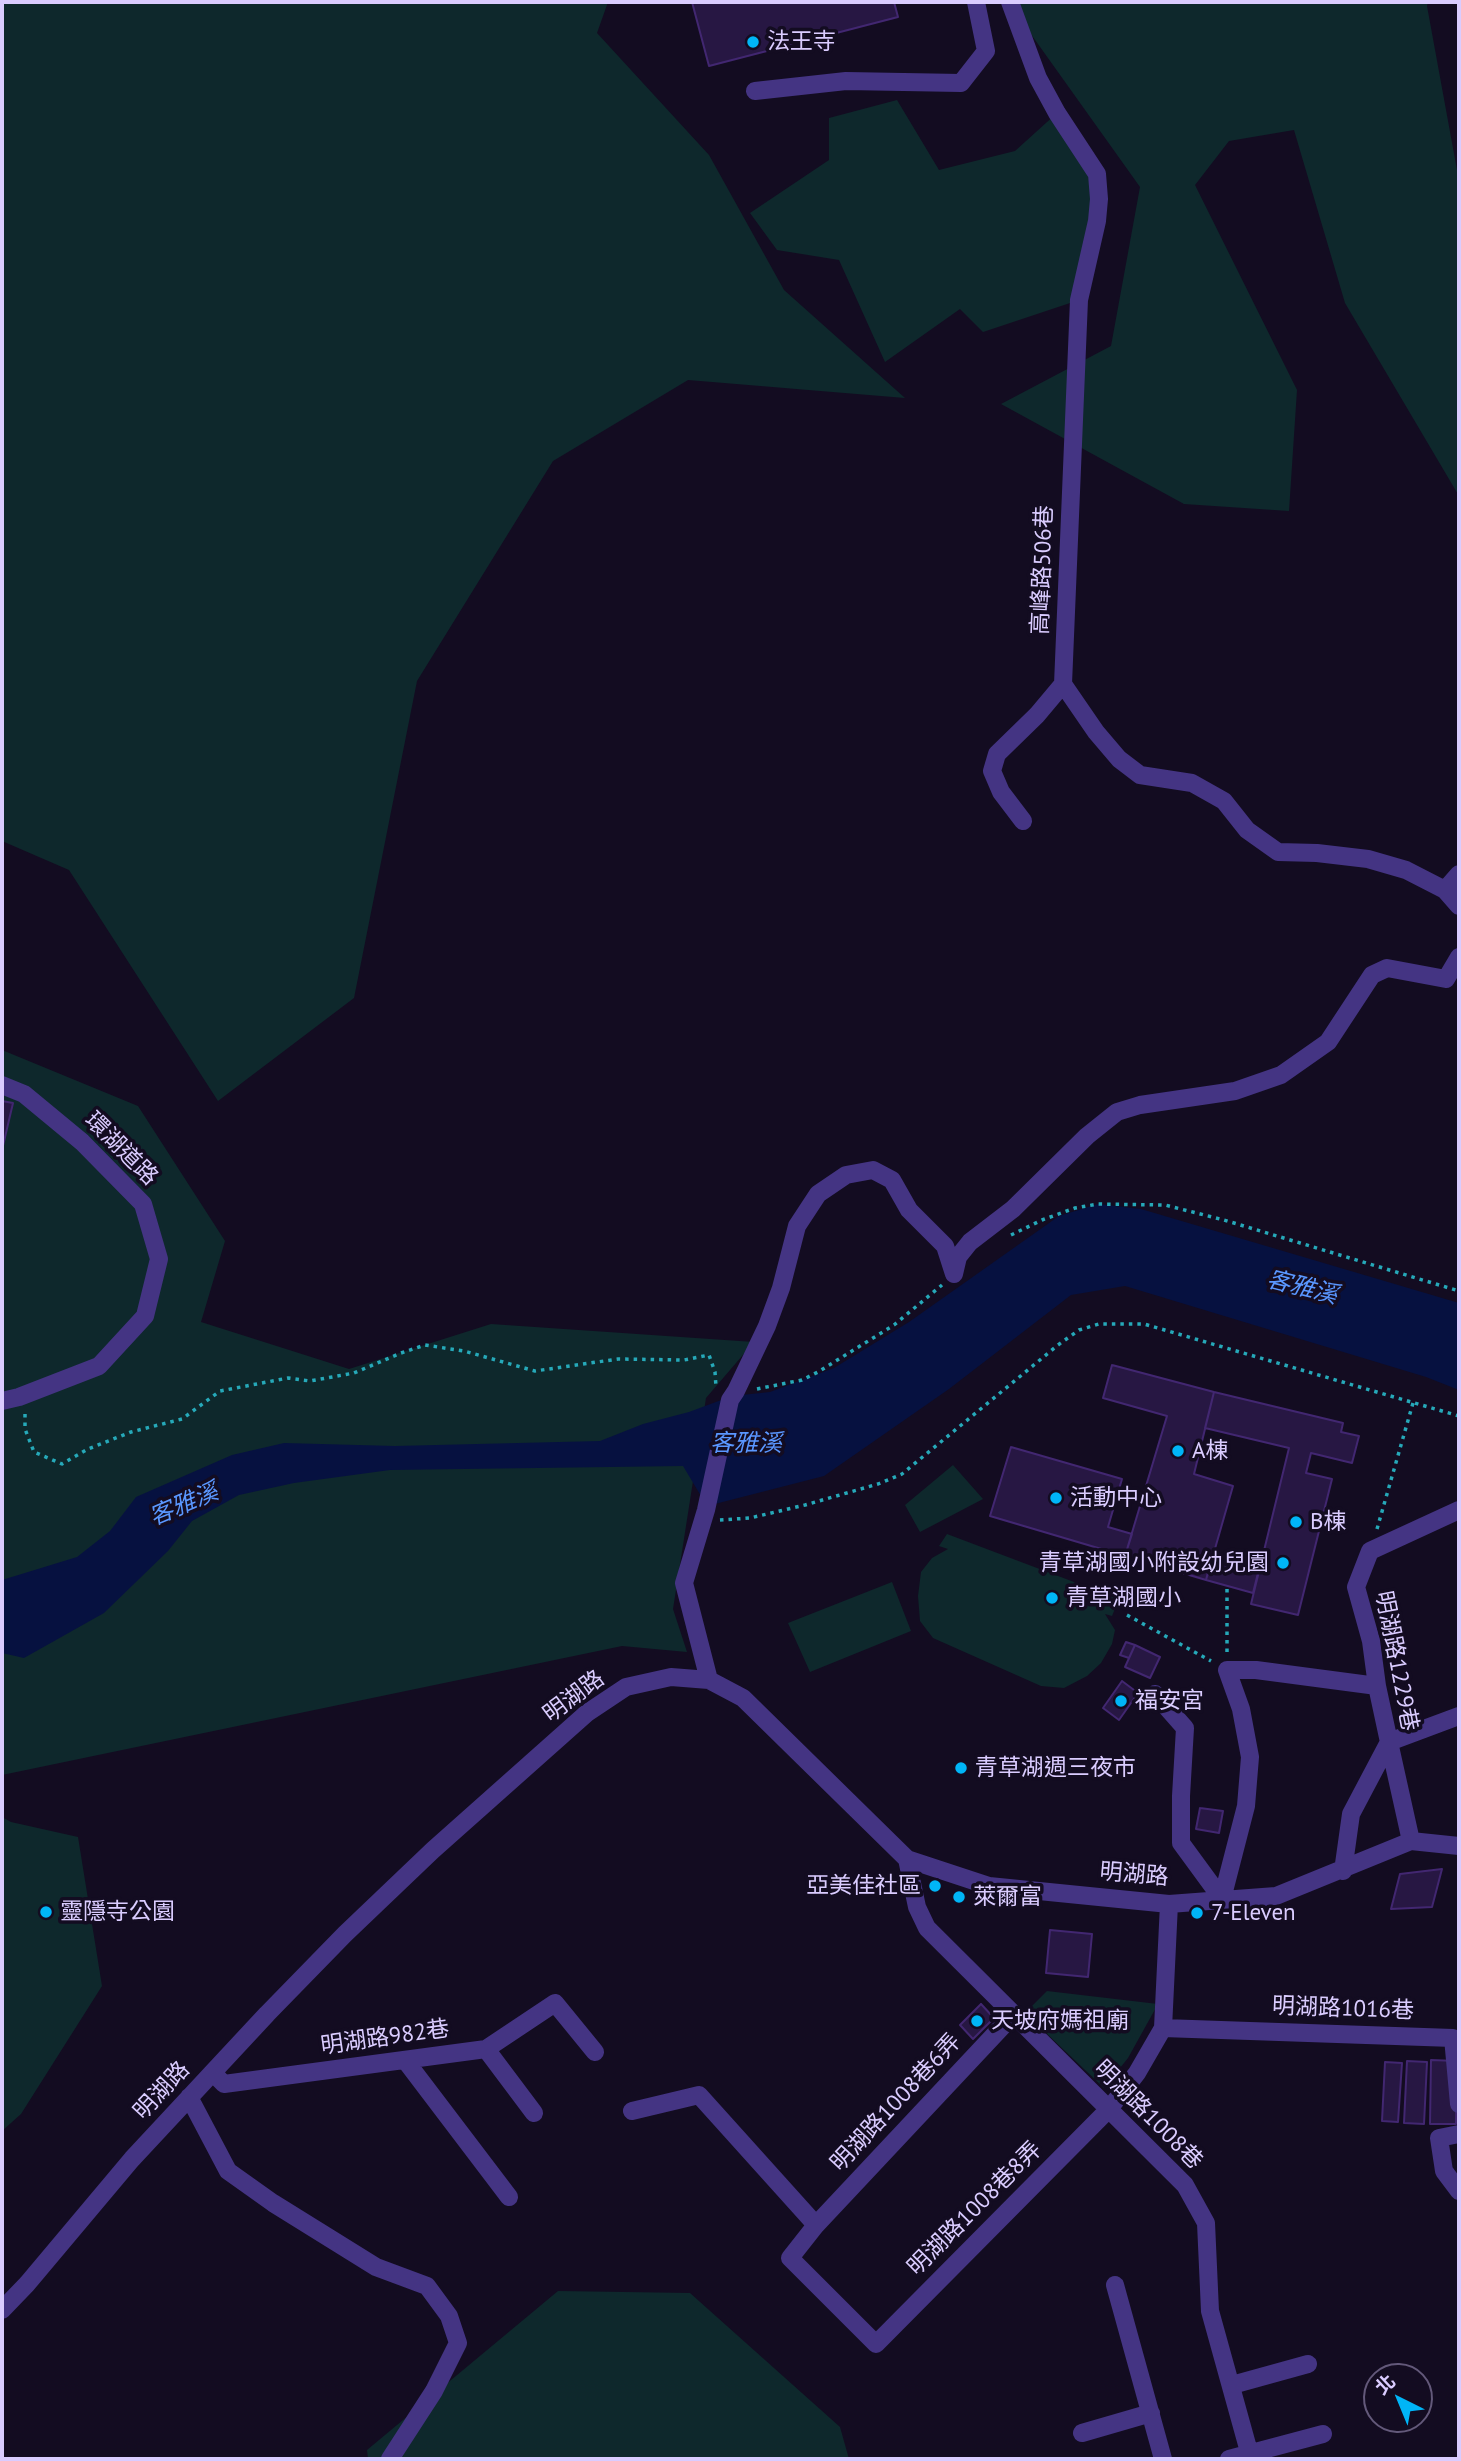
<!DOCTYPE html>
<meta charset="utf-8">
<style>
body{margin:0}
#map{position:relative;width:1461px;height:2461px;overflow:hidden;background:#130c21;font-family:"PT Sans","Noto Sans TC",sans-serif}
canvas{display:block}
.frame{position:absolute;inset:0;border:4px solid #daccff;pointer-events:none}
.north{position:absolute;left:1363px;top:2363px;width:70px;height:70px;box-sizing:border-box;background:#130c21;border:2px solid #63597a;border-radius:50%;rotate:317deg;font-size:19px;font-weight:700;line-height:28px;text-align:center;color:#daccff}
.north::after{content:'';display:block;margin:auto;width:24px;height:32px;background:#00b5f7;clip-path:polygon(50% 0,100% 100%,50% 72%,0 100%)}
</style>
<div id="map">
<canvas width="1461" height="2461"></canvas>
<div class="frame"></div>
<div class="north">北</div>
</div>
<script>
const c = document.querySelector('canvas').getContext('2d');
c.lineJoin = 'round';
function fillPath(path, color) {
  c.fillStyle = color;
  c.fill(path, 'evenodd');
}
function toPath(rows) {
  const path = new Path2D();
  for (const r of rows) {
    path.moveTo(r[0], r[1]);
    for (let i = 2; i < r.length; i += 2) path.lineTo(r[i], r[i + 1]);
  }
  return path;
}
function stroke(path, color, width, dash) {
  c.strokeStyle = color;
  c.lineWidth = width;
  c.lineCap = dash ? 'butt' : 'round';
  c.setLineDash(dash || []);
  c.stroke(path);
}
function label(font, color, halo, rows, align = 'center') {
  c.font = font + ' "PT Sans","Noto Sans TC",sans-serif';
  c.lineWidth = 7;
  c.setLineDash([]);
  c.textBaseline = 'middle';
  c.strokeStyle = halo;
  c.fillStyle = color;
  for (const [text, x, y, turn = 0] of rows) {
    c.save();
    c.translate(x, y);
    c.rotate((+turn || 0) * Math.PI / 180);
    c.textAlign = isNaN(turn) ? turn : align;
    if (halo) c.strokeText(text, 0, 0);
    c.fillText(text, 0, 0);
    c.restore();
  }
}
const green = toPath([
 [2,2,608,2,597,33,709,155,784,290,905,398,688,380,553,461,417,681,354,998,218,1101,69,870,2,841],
 [1008,2,1428,2,1427,6,1459,181,1459,496,1345,303,1294,130,1229,141,1195,185,1297,390,1289,511,1184,504,1001,404,1111,346,1140,187],
 [897,100,939,170,1015,151,1057,113,1097,174,1079,300,983,332,960,309,885,362,839,260,777,250,750,213,829,160,829,118],
 [2,1050,138,1106,225,1241,201,1322,349,1369,491,1324,754,1342,706,1398,673,1609,687,1652,622,1646,2,1775],
 [953,1465,983,1499,920,1532,905,1505],
 [947,1534,1119,1599,1112,1616,1105,1614,1115,1630,1112,1644,1101,1663,1087,1676,1064,1688,1041,1686,933,1638,920,1621,918,1596,921,1572,932,1558,948,1549,939,1546],
 [892,1582,911,1631,810,1672,788,1623],
 [2,1817,11,1822,78,1837,102,1986,21,2114,2,2131],
 [1047,1991,1158,2004,1128,2058,1104,2088,1025,2013],
 [558,2291,690,2293,840,2427,849,2459,368,2459,367,2450]
]);
const water = toPath([
 [1098,1204,1141,1209,1459,1303,1459,1390,1426,1377,1125,1286,1071,1295,949,1389,824,1476,707,1506,683,1466,390,1470,294,1483,239,1495,192,1521,168,1551,104,1613,24,1658,2,1653,2,1580,77,1557,110,1531,136,1497,232,1455,284,1443,395,1446,600,1441,643,1424,689,1412,732,1396,770,1392,834,1368,909,1322,1059,1216]
]);
const building = toPath([
 [692,2,894,2,898,17,709,66,692,2],
 [2,1101,13,1103,2,1150,2,1101],
 [1112,1365,1214,1392,1194,1474,1233,1486,1206,1580,1125,1556,1167,1416,1103,1398,1112,1365],
 [1214,1392,1343,1423,1341,1432,1359,1436,1352,1463,1311,1453,1306,1473,1332,1479,1298,1615,1251,1604,1289,1448,1205,1428,1214,1392],
 [1011,1447,1122,1479,1108,1527,1132,1534,1125,1556,990,1516,1011,1447],
 [1213,1553,1260,1565,1253,1593,1206,1580,1213,1553],
 [1126,1642,1135,1645,1129,1658,1120,1655,1126,1642],
 [1135,1645,1160,1657,1150,1678,1125,1667,1135,1645],
 [1122,1681,1138,1693,1119,1720,1103,1708,1122,1681],
 [1200,1808,1223,1811,1219,1833,1196,1829,1200,1808],
 [1442,1869,1432,1907,1391,1909,1400,1874,1442,1869],
 [1050,1930,1092,1934,1088,1977,1046,1973,1050,1930],
 [981,2004,994,2018,973,2039,960,2025,981,2004],
 [1431,2060,1457,2061,1456,2124,1430,2124,1431,2060],
 [1407,2061,1427,2062,1424,2124,1404,2123,1407,2061],
 [1385,2062,1402,2063,1398,2122,1382,2121,1385,2062]
]);
const path = toPath([
 [1011,1235,1042,1220,1075,1208,1098,1204,1165,1205,1224,1220,1459,1291],
 [757,1389,802,1380,818,1372,894,1325,942,1285],
 [25,1414,25,1429,34,1452,62,1464,88,1449,131,1432,182,1419,220,1391,288,1378,310,1381,354,1373,401,1353,425,1345,464,1351,535,1371,618,1359,684,1360,709,1355,715,1372,716,1387],
 [720,1520,750,1518,805,1505,878,1484,902,1474,1058,1345,1079,1330,1099,1324,1144,1324,1459,1416],
 [1377,1529,1413,1403],
 [1237,1559,1239,1550],
 [1127,1615,1211,1661],
 [1227,1652,1227,1586]
]);
const minor = toPath([
 [1010,2,1038,78,1057,113,1097,174,1099,199,1097,221,1079,300,1063,684,1096,732,1119,759,1140,775,1192,783,1224,801,1247,830,1278,852,1317,853,1368,859,1406,870,1445,890,1459,874],
 [755,91,846,81,961,83,986,51,976,2],
 [1023,821,1001,792,992,771,997,754,1037,715,1063,684],
 [1445,890,1459,906],
 [2,1085,24,1094,82,1142,143,1204,159,1259,145,1316,99,1366,19,1397,2,1401],
 [954,1274,958,1257,970,1242,1013,1209,1087,1136,1117,1112,1140,1105,1235,1091,1281,1075,1328,1042,1372,975,1387,968,1446,979,1459,957],
 [709,1680,684,1583,706,1510,730,1400,736,1391,767,1326,781,1288,797,1226,818,1194,846,1175,873,1170,892,1180,909,1210,945,1246,954,1274],
 [1155,1694,1185,1728,1181,1796,1181,1843,1222,1899],
 [1411,1841,1389,1742,1459,1716],
 [907,1859,917,1907,927,1928,1185,2185,1206,2223,1210,2311,1251,2459],
 [1343,1871,1351,1814,1389,1742,1377,1686,1371,1641,1356,1587,1370,1551,1459,1510],
 [1222,1899,1246,1806,1250,1757,1241,1709,1227,1670,1256,1670,1377,1686],
 [1013,2015,816,2225,790,2258,876,2344,1109,2109,1137,2073,1163,2028,1169,1904],
 [1163,2028,1453,2038,1459,2104],
 [486,2049,534,2113],
 [405,2060,509,2197],
 [213,2073,224,2084,486,2049,555,2003,595,2052],
 [189,2097,228,2171,273,2203,376,2267,427,2286,449,2316,458,2343,434,2391,390,2459],
 [632,2111,699,2095,816,2225],
 [1459,2134,1439,2138,1444,2171,1459,2191],
 [1115,2285,1163,2459],
 [2,2310,27,2284,132,2159,267,2014,345,1934,433,1850,587,1713,626,1687,671,1677,709,1680,743,1698,907,1859,989,1886,1169,1904,1276,1896,1411,1841,1459,1846],
 [1232,2385,1308,2364],
 [1082,2433,1151,2413],
 [1229,2459,1323,2434]
]);
const markers = [
 [753,42,7,"#00b5f7"],
 [1178,1451,7,"#00b5f7"],
 [1056,1498,7,"#00b5f7"],
 [1296,1522,7,"#00b5f7"],
 [1283,1563,7,"#00b5f7"],
 [1052,1598,7,"#00b5f7"],
 [1121,1701,7,"#00b5f7"],
 [961,1768,7,"#00b5f7"],
 [935,1886,7,"#00b5f7"],
 [959,1897,7,"#00b5f7"],
 [46,1912,7,"#00b5f7"],
 [1197,1913,7,"#00b5f7"],
 [977,2021,7,"#00b5f7"]
];
const poiNames = [
 ["法王寺",767,42],
 ["A棟",1192,1451],
 ["活動中心",1070,1498],
 ["B棟",1310,1522],
 ["青草湖國小附設幼兒園",1269,1563,"right"],
 ["青草湖國小",1066,1598],
 ["福安宮",1135,1701],
 ["青草湖週三夜市",975,1768],
 ["亞美佳社區",921,1886,"right"],
 ["萊爾富",973,1897],
 ["靈隱寺公園",60,1912],
 ["7-Eleven",1211,1913],
 ["天坡府媽祖廟",991,2021]
];
const streetNames = [
 ["高峰路506巷",1043,570,-88],
 ["環湖道路",121,1149,45],
 ["明湖路1229巷",1396,1661,79],
 ["明湖路",574,1697,-37],
 ["明湖路",1134,1875,5],
 ["明湖路1016巷",1343,2009,2],
 ["明湖路982巷",385,2038,-8],
 ["明湖路",162,2091,-47],
 ["明湖路1008巷6弄",896,2103,-47],
 ["明湖路1008巷",1148,2115,45],
 ["明湖路1008巷8弄",975,2209,-45]
];
const waterNames = [
 ["客雅溪",1302,1288,14],
 ["客雅溪",746,1444],
 ["客雅溪",184,1505,-23]
];
fillPath(green, '#0e282c');
fillPath(water, '#061140');
fillPath(building, '#271743');
stroke(building, '#422771', 2);
stroke(path, '#26a9b9', 3.5, [3.5, 5]);
stroke(minor, '#443483', 18);
for (const [x, y, r, color] of markers) {
  const dot = new Path2D();
  dot.arc(x, y, r, 0, 2 * Math.PI);
  c.fillStyle = color;
  c.fill(dot);
  stroke(dot, '#130c21', 2.5);
}
label('23px', '#daccff', '#130c21', poiNames, 'left');
label('23px', '#daccff', '#130c21', streetNames);
label('italic 24px', '#5a97ff', '#130c21', waterNames);
</script>
